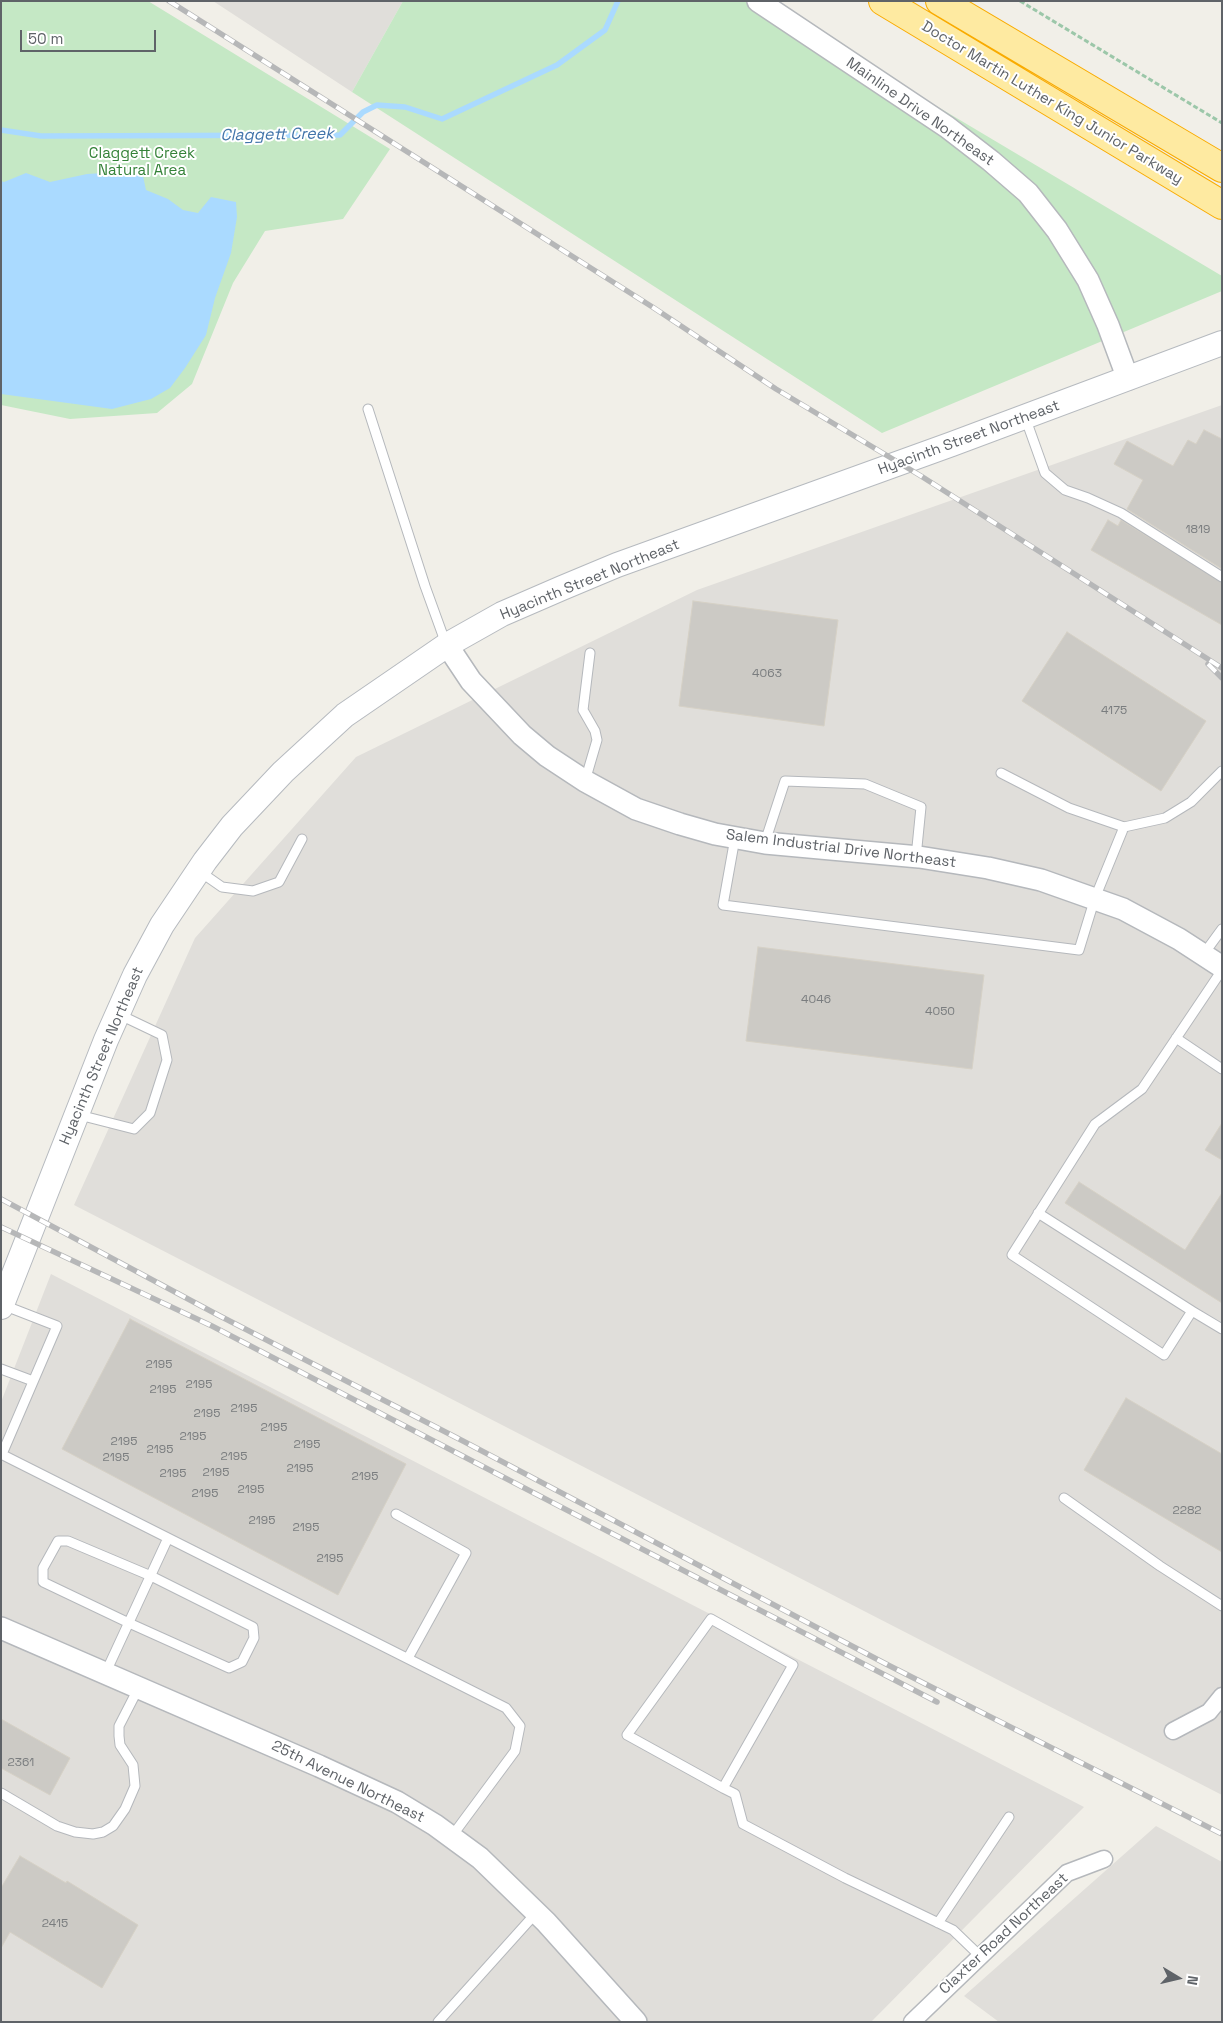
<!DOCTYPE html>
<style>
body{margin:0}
#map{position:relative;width:1223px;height:2023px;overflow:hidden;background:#f1efe8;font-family:"Space Grotesk",sans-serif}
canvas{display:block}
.frame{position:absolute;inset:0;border:2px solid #5f6368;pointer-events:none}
.north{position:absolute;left:1153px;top:1953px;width:50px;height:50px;-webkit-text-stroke:4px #fff;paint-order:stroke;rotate:99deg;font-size:14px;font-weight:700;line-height:20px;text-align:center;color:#5f6368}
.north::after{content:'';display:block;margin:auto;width:18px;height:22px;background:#5f6368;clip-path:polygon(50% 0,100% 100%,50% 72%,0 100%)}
.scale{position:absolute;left:20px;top:30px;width:136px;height:22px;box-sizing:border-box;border:2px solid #5f6368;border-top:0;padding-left:6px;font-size:15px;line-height:18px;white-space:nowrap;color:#5f6368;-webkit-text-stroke:4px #fff;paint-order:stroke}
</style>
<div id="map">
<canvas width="1223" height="2023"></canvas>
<div class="frame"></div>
<div class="north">N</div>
<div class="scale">50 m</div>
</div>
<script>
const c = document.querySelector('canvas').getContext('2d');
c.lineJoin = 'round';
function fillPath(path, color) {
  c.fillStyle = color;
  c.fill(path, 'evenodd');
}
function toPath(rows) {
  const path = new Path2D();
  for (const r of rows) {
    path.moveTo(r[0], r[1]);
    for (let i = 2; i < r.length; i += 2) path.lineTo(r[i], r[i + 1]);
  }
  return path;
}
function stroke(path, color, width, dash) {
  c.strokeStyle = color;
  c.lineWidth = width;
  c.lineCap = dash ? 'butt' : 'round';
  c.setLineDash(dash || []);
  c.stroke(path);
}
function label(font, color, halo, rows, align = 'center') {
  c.font = font + ' "Space Grotesk",sans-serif';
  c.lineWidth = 4;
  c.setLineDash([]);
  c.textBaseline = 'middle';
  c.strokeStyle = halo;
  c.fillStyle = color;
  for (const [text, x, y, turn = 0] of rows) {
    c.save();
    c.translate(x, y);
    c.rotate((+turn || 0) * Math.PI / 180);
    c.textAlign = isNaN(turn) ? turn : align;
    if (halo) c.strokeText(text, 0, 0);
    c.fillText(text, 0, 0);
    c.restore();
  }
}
const industrial = toPath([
 [213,1,403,1,352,92],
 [1222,405,1222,1795,74,1205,195,938,356,757,697,590],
 [51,1274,1084,1807,871,2022,1,2022,1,1402],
 [1156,1826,1222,1862,1222,2022,999,2022,964,1996]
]);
const green = toPath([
 [1,1,148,1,390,149,343,219,265,231,233,283,192,384,157,413,70,419,1,405],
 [403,1,760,1,1222,276,1222,291,882,433,352,92]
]);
const water = toPath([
 [120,172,143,176,146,190,168,199,183,210,198,213,211,197,236,202,237,217,231,253,215,298,206,335,185,368,170,388,151,399,112,409,1,394,1,181,4,182,26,173,50,182,87,174]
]);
const stream = toPath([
 [1,130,41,136,340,135,363,112,377,105,405,107,442,119,557,65,605,30,618,1]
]);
const building = toPath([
 [1204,430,1222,439,1222,569,1127,509,1143,480,1114,464,1127,441,1173,466,1188,440,1196,444,1204,430],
 [1108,520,1118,526,1121,520,1222,583,1222,625,1091,550,1108,520],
 [693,601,838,620,824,726,679,706,693,601],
 [1067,632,1206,721,1161,791,1022,701,1067,632],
 [758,947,984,975,972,1069,746,1041,758,947],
 [1222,1123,1222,1160,1205,1150,1222,1123],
 [1079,1182,1185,1250,1222,1193,1222,1303,1065,1203,1079,1182],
 [130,1319,406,1464,338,1595,62,1449,130,1319],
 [1126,1398,1222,1454,1222,1552,1084,1470,1126,1398],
 [1,1719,70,1758,50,1795,1,1768,1,1719],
 [20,1856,66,1883,67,1881,138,1925,102,1988,10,1932,1,1948,1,1888,20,1856]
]);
const path = toPath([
 [1020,1,1222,123]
]);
const service = toPath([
 [368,409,425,586,446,644],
 [1025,417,1045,473,1065,490,1088,498,1121,513,1222,577],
 [1001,773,1069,808,1124,827],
 [585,781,597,740,595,731,583,710,590,653],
 [735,838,723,905,1079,950,1095,898,1124,827,1165,818,1191,802,1222,771],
 [765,842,785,781,865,784,921,807,916,857],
 [199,871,222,887,253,891,279,882,302,839],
 [1203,955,1222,929],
 [1176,1038,1222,1069],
 [79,1115,134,1129,150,1113,167,1060,162,1035,118,1014],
 [1038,1213,1192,1311,1164,1355,1012,1255,1095,1124,1142,1089,1222,970],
 [1192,1311,1222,1329],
 [1,1369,33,1381],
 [1,1454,506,1708,520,1726,515,1751,452,1836],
 [2,1454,57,1326,3,1305],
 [1064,1498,1160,1566,1222,1606],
 [396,1514,466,1553,408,1658],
 [58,1541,68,1541,151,1576,253,1627,254,1638,242,1662,229,1668,129,1623,43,1582,43,1568,58,1541],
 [105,1674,168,1538],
 [723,1788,793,1665,711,1619,627,1735,723,1788,735,1794,743,1824,845,1878,953,1930,980,1956],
 [1,1793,57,1826,75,1832,93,1834,103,1832,113,1826,125,1809,135,1786,133,1765,120,1745,119,1736,119,1726,138,1689],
 [938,1923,1009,1817],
 [438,2022,536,1913]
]);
const minor = toPath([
 [1173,1731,1209,1712,1222,1696],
 [912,2022,1067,1873,1104,1859]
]);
const tertiary = toPath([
 [758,1,947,127,991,161,1028,193,1057,230,1088,280,1108,325,1128,379],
 [447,645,471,681,522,735,547,756,585,781,636,809,680,824,715,834,765,843,919,857,988,868,1041,880,1123,909,1179,939,1222,967],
 [1,1628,319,1766,397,1802,435,1825,480,1858,546,1922,636,2022]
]);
const secondary = toPath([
 [1,1307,106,1040,135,975,162,925,205,861,232,826,283,772,345,715,447,645,502,614,562,588,617,565,952,444,1222,343]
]);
const trunk = toPath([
 [883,1,1222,205],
 [940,1,1222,168]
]);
const rail = toPath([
 [169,1,654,308,776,389,921,476,1222,668],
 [1208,664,1222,678],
 [1,1199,218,1315,463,1441,888,1665,1222,1834],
 [1,1227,212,1326,937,1702]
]);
const numberNames = [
 ["1819",1198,530],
 ["4063",767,674],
 ["4175",1114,711],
 ["4046",816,1000],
 ["4050",940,1012],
 ["2195",159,1365],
 ["2195",199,1385],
 ["2195",163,1390],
 ["2195",244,1409],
 ["2195",207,1414],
 ["2195",274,1428],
 ["2195",193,1437],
 ["2195",124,1442],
 ["2195",307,1445],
 ["2195",160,1450],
 ["2195",234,1457],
 ["2195",116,1458],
 ["2195",300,1469],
 ["2195",216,1473],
 ["2195",173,1474],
 ["2195",365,1477],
 ["2195",251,1490],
 ["2195",205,1494],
 ["2282",1187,1511],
 ["2195",262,1521],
 ["2195",306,1528],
 ["2195",330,1559],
 ["2361",21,1763],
 ["2415",55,1924]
];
const streetNames = [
 ["Doctor Martin Luther King Junior Parkway",1052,103,31],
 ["Mainline Drive Northeast",920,112,35],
 ["Hyacinth Street Northeast",969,438,-20],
 ["Hyacinth Street Northeast",590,580,-22],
 ["Salem Industrial Drive Northeast",841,849,7],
 ["Hyacinth Street Northeast",102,1056,-67],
 ["25th Avenue Northeast",348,1782,26],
 ["Claxter Road Northeast",1004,1934,-43]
];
const parkNames = [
 ["Claggett Creek",142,154],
 ["Natural Area",142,171]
];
const waterNames = [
 ["Claggett Creek",277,135,-1]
];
fillPath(industrial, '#e0deda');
fillPath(green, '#c5e8c5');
fillPath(water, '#aadaff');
stroke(stream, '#aadaff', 5.5);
fillPath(building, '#cccac5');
stroke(building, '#d6d1c6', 1);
stroke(service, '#b5b8bc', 11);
stroke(minor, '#b5b8bc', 19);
stroke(tertiary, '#b5b8bc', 24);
stroke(secondary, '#b6babf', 26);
stroke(trunk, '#f9ab00', 30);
stroke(path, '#9cc7a9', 3, [5, 2.5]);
stroke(service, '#fff', 9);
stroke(minor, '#fff', 16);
stroke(tertiary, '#fff', 21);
stroke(secondary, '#fff', 24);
stroke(trunk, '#feeaa1', 28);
stroke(rail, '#b6b7b8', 5.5);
stroke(rail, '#fff', 4, [11]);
label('12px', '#7a7d7f', null, numberNames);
label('15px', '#5f6368', '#fff', streetNames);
label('15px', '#348238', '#fff', parkNames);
label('italic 16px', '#4174aa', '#fff', waterNames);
</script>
